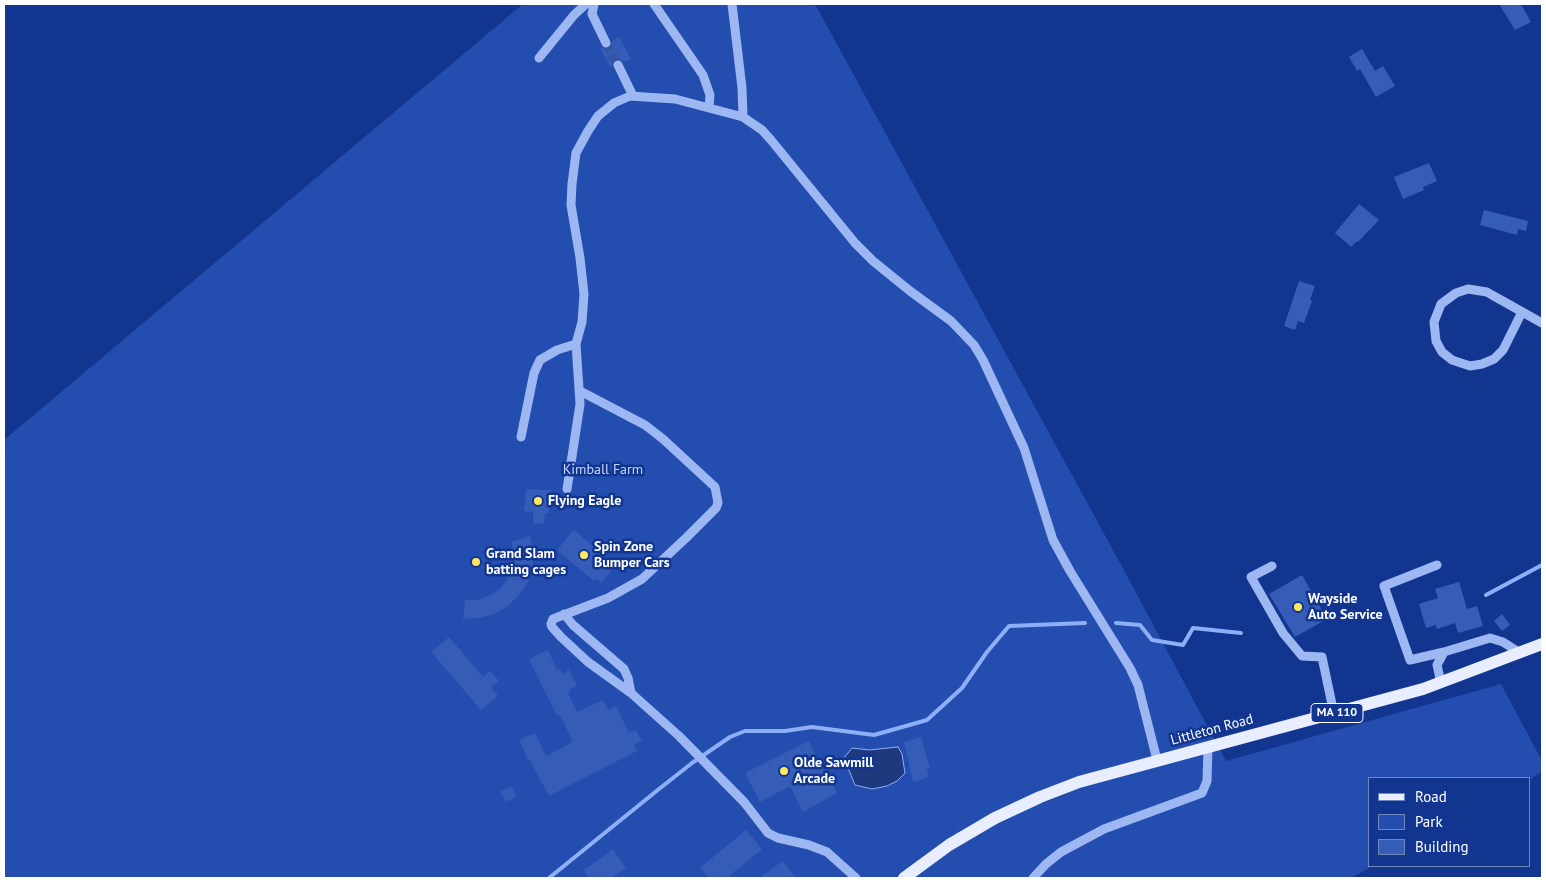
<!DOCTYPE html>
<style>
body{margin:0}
#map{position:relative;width:1546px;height:882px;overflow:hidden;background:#123690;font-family:"PT Sans",sans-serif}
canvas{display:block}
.frame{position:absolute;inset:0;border:5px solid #fff;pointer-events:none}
.legend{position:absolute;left:1368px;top:777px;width:162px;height:90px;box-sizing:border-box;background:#123690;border:1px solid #7186bc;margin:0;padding:6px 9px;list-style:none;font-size:15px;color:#fff}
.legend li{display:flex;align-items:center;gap:10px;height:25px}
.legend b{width:25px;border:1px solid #7186bc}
</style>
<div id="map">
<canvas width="1546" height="882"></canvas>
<div class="frame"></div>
<ul class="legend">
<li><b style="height:6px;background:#e8edff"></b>Road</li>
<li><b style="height:14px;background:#234eaf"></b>Park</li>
<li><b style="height:14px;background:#355cb7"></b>Building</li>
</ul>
</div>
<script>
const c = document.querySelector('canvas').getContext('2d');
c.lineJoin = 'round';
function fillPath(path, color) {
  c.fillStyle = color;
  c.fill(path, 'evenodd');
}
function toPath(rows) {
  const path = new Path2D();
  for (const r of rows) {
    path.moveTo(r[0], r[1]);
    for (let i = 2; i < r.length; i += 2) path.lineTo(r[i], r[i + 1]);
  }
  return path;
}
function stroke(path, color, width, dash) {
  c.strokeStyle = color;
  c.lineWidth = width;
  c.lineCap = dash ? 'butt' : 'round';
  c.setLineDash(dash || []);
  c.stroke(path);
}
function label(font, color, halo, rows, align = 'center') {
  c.font = font + ' "PT Sans",sans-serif';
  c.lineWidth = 5;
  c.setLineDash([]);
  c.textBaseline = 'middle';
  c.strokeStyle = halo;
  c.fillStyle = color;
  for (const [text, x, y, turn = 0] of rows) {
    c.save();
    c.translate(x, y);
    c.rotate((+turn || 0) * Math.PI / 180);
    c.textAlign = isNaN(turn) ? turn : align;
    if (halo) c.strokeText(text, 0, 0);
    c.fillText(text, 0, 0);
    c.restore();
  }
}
const green = toPath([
 [523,4,815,4,1119,561,1226,761,1501,684,1542,761,1542,772,1530,779,1370,778,1370,866,1373,866,1351,878,4,878,4,440]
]);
const water = toPath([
 [898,747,902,754,905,773,897,781,887,786,872,789,855,785,844,758,852,748,869,750,898,747]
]);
const stream = toPath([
 [1486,595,1542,565],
 [1116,623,1140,625,1152,640,1183,645,1193,628,1241,633],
 [549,878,659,789,692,763,730,737,745,731,785,731,812,727,874,735,927,720,962,688,987,652,1009,626,1085,623]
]);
const building = toPath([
 [1499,4,1521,4,1531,22,1515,30],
 [619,37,631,59,624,62,619,59,615,60,611,69,600,47,605,49,609,48,612,44,612,41],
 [1362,49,1375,71,1383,66,1395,86,1376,97,1360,69,1357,71,1349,57],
 [1429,163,1437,181,1423,187,1424,190,1403,199,1394,177],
 [1359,204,1379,220,1358,242,1357,241,1351,247,1335,233],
 [1484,210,1528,221,1526,231,1518,229,1517,235,1480,225],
 [1299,281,1315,286,1310,300,1312,301,1304,323,1298,321,1295,330,1284,326],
 [526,489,551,490,549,513,545,513,544,524,533,523,533,512,524,511],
 [574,530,611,561,610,563,614,567,601,583,596,579,594,581,557,550],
 [530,536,533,551,532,567,528,582,519,595,508,606,494,614,479,618,463,619,465,600,476,600,489,596,500,589,507,580,514,561,512,542],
 [1302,575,1327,619,1295,637,1269,594],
 [1459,582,1467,609,1477,606,1483,626,1458,633,1455,623,1437,629,1436,625,1426,628,1419,604,1438,598,1435,589],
 [1502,614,1510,625,1502,631,1494,621],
 [449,637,483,677,490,671,499,681,491,687,498,696,481,710,431,652],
 [548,650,557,670,560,668,562,674,569,670,577,686,570,689,571,691,568,693,577,712,603,700,608,710,616,706,629,733,636,730,642,741,634,745,637,751,549,796,529,759,528,760,519,740,535,733,546,756,573,742,560,715,557,716,529,659],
 [921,737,930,768,926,769,929,777,913,782,904,742],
 [809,741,829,783,832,782,837,793,803,812,790,786,760,802,745,773],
 [511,786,517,796,506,802,500,792],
 [746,830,762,849,727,878,709,878,700,868],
 [613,849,626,868,611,878,589,878,584,870],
 [783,861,796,878,759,878]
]);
const minorTunnel = toPath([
 [606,43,618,65]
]);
const minor = toPath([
 [594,4,592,14,606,43],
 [654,4,703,75,710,95,709,108],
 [732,4,742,88,743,117],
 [539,58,574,15,586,4],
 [618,65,633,96],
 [1522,312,1503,350,1494,359,1482,364,1470,366,1452,360,1442,352,1436,341,1434,322,1441,304,1456,293,1468,289,1487,292,1492,295,1542,323],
 [580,391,645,425,663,439,715,487,718,503,716,508,686,538,642,579,608,598,553,619,551,624,552,627,561,637,588,662,631,693,679,736,744,802,768,833,778,838,809,845,827,852,856,878],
 [521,437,534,373,540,360,557,350,576,344],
 [567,489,580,404,576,344,582,322,584,294,580,258,571,205,572,184,576,153,588,131,598,116,614,103,630,96,675,99,743,117,762,130,771,140,855,243,873,261,910,291,951,321,974,345,983,360,1024,448,1053,540,1070,571,1130,668,1138,685,1157,760],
 [1437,565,1384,586,1410,660,1444,652],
 [1272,566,1251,577,1283,633,1302,656,1322,657,1334,714],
 [564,614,573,625,624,669,628,678,631,693],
 [1441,683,1437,665,1444,652,1490,638,1503,642,1520,653],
 [1033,878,1046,864,1061,852,1104,829,1202,793,1207,781,1208,747]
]);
const major = toPath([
 [904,878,949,845,995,818,1040,797,1079,782,1423,689,1542,644]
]);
const markers = [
 [538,501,5,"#ffe85e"],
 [584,555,5,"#ffe85e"],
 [476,562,5,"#ffe85e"],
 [1298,607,5,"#ffe85e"],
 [784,771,5,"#ffe85e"]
];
const shields = [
 [1337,713,52]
];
const shieldNames = [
 ["MA 110",1337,713]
];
const parkNames = [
 ["Kimball Farm",603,470]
];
const poiNames = [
 ["Flying Eagle",548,501],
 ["Spin Zone",594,547],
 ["Bumper Cars",594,563],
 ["Grand Slam",486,554],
 ["batting cages",486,570],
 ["Wayside",1308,599],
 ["Auto Service",1308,615],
 ["Olde Sawmill",794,763],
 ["Arcade",794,779]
];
const streetNames = [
 ["Littleton Road",1212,730,-15]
];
fillPath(green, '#234eaf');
fillPath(water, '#1e397d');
stroke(water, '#8eaff5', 1);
stroke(stream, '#8eaff5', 4);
fillPath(building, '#355cb7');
stroke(minorTunnel, '#3654a1', 9, [9, 4.5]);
stroke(minor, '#9db7f2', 9);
stroke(major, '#e8edff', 12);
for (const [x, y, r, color] of markers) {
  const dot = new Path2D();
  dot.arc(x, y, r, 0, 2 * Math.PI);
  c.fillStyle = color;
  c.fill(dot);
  stroke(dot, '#123690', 2);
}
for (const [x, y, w] of shields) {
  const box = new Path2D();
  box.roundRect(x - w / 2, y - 9.5, w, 19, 4);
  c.fillStyle = '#123690';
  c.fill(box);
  stroke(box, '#fff', 1);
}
label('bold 12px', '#fff', null, shieldNames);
label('14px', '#c4d5fd', '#123690', parkNames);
label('bold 14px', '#fff', '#123690', poiNames, 'left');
label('14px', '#fff', '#123690', streetNames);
</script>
